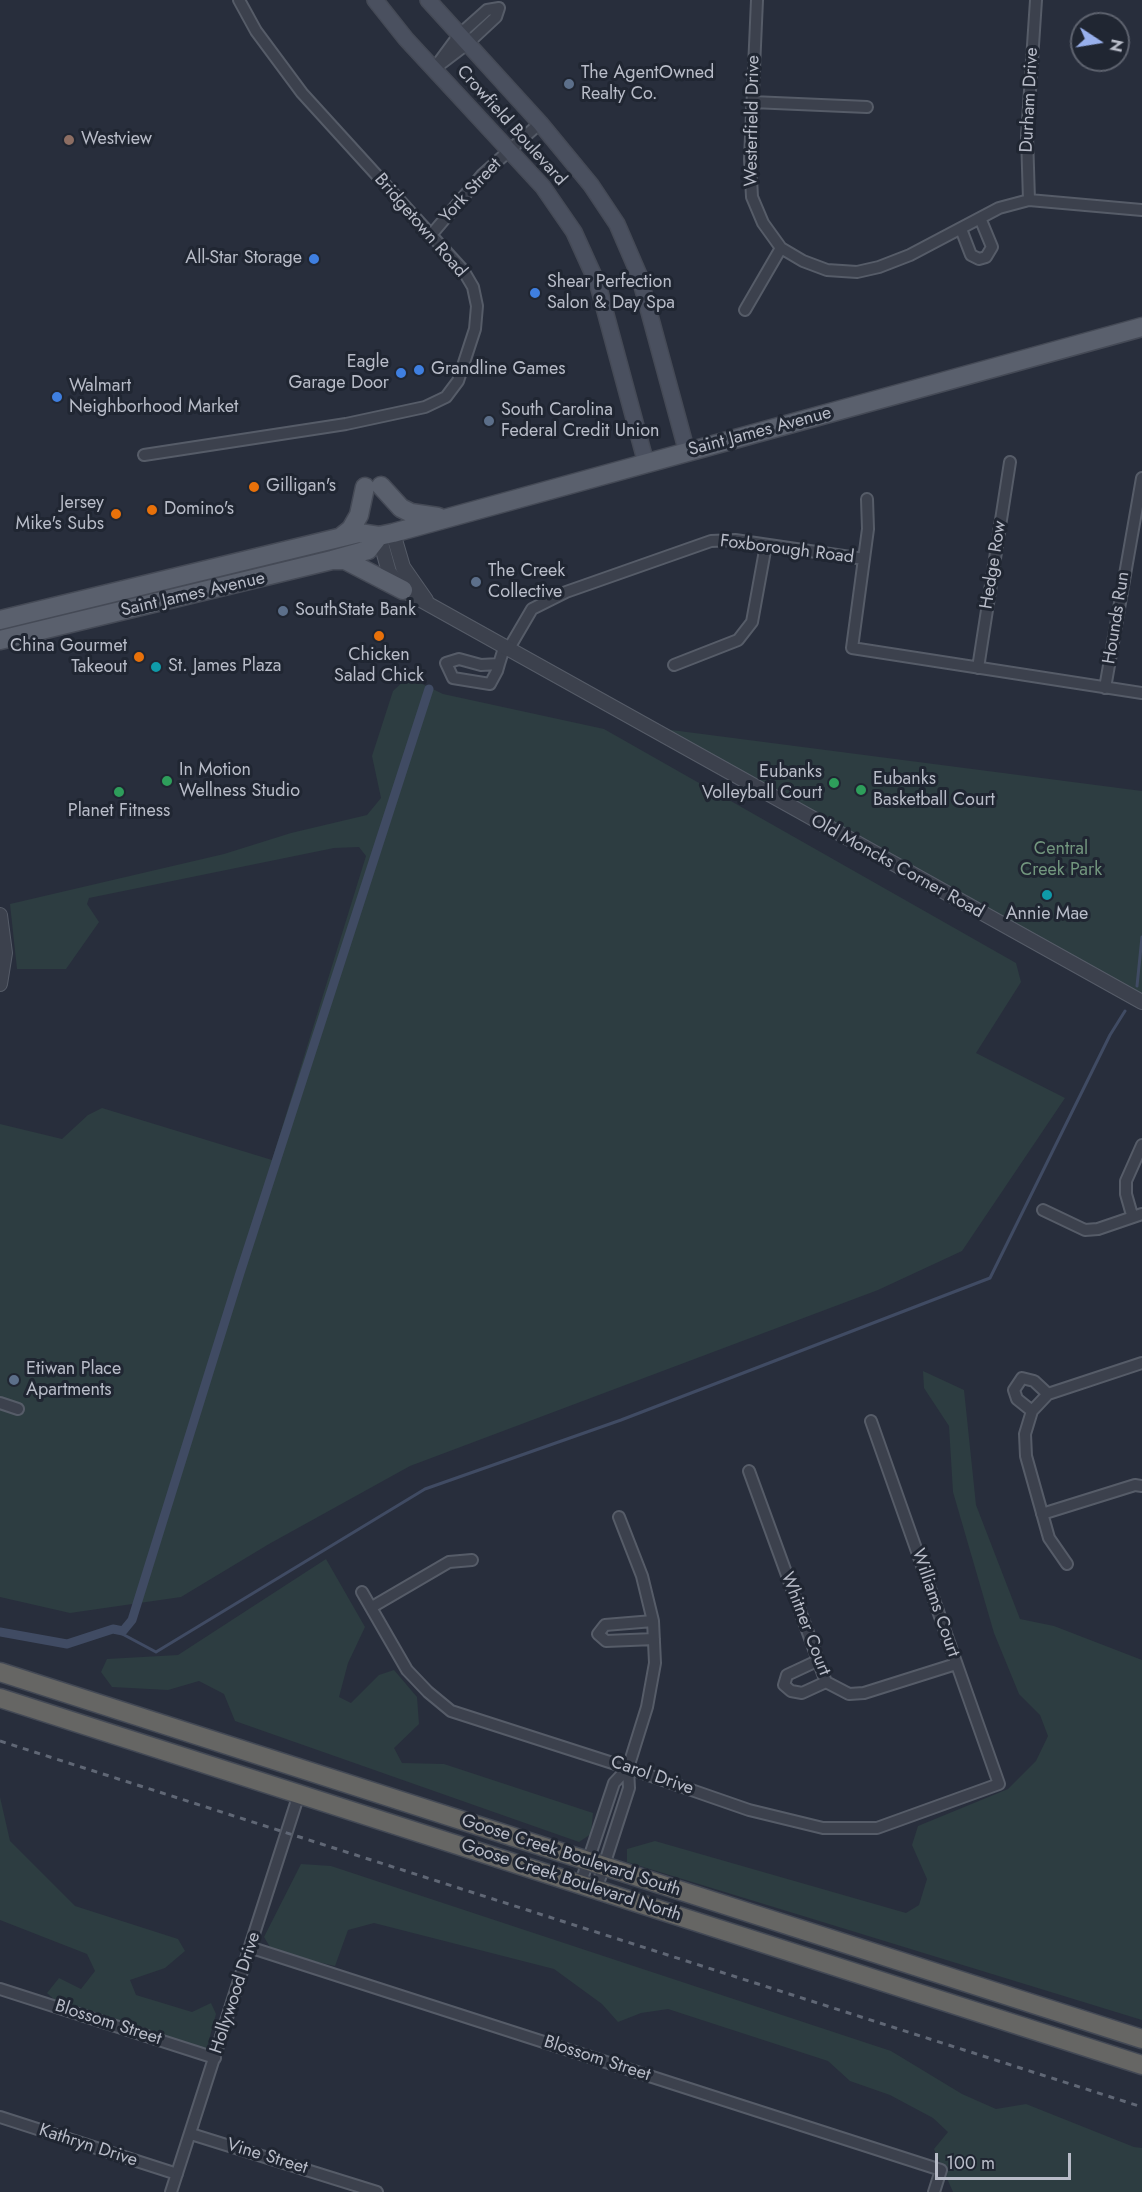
<!DOCTYPE html>
<style>
body{margin:0}
#map{position:relative;width:1142px;height:2192px;overflow:hidden;background:#282e3c;font-family:Jost,sans-serif}
canvas{display:block}
.north{position:absolute;left:1070px;top:12px;width:60px;height:60px;box-sizing:border-box;background:#202632;border:2px solid #5d626e;border-radius:50%;rotate:102deg;font-size:16px;font-weight:700;line-height:24px;text-align:center;color:#b8bcc8}
.north::after{content:'';display:block;margin:auto;width:21px;height:27px;background:#98b0ec;clip-path:polygon(50% 0,100% 100%,50% 72%,0 100%)}
.scale{position:absolute;left:935px;top:2153px;width:136px;height:27px;box-sizing:border-box;border:3px solid #b8bcc8;border-top:0;padding-left:8px;font-size:18px;line-height:21px;white-space:nowrap;color:#b8bcc8;-webkit-text-stroke:4px #202632;paint-order:stroke}
</style>
<div id="map">
<canvas width="1142" height="2192"></canvas>
<div class="north">N</div>
<div class="scale">100 m</div>
</div>
<script>
const c = document.querySelector('canvas').getContext('2d');
c.lineJoin = 'round';
function fillPath(path, color) {
  c.fillStyle = color;
  c.fill(path, 'evenodd');
}
function toPath(rows) {
  const path = new Path2D();
  for (const r of rows) {
    path.moveTo(r[0], r[1]);
    for (let i = 2; i < r.length; i += 2) path.lineTo(r[i], r[i + 1]);
  }
  return path;
}
function stroke(path, color, width, dash) {
  c.strokeStyle = color;
  c.lineWidth = width;
  c.lineCap = dash ? 'butt' : 'round';
  c.setLineDash(dash || []);
  c.stroke(path);
}
function label(font, color, halo, rows, align = 'center') {
  c.font = font + ' Jost,sans-serif';
  c.lineWidth = 6;
  c.setLineDash([]);
  c.textBaseline = 'middle';
  c.strokeStyle = halo;
  c.fillStyle = color;
  for (const [text, x, y, turn = 0] of rows) {
    c.save();
    c.translate(x, y);
    c.rotate((+turn || 0) * Math.PI / 180);
    c.textAlign = isNaN(turn) ? turn : align;
    if (halo) c.strokeText(text, 0, 0);
    c.fillText(text, 0, 0);
    c.restore();
  }
}
const green = toPath([
 [408,677,443,694,604,729,1016,963,1021,982,976,1053,1065,1098,962,1251,878,1290,410,1466,269,1544,181,1597,70,1613,0,1597,0,1124,62,1139,88,1115,102,1108,272,1160,366,856,359,847,334,848,89,898,87,904,99,922,66,969,17,969,10,904,224,854,291,833,367,815,381,798,372,756,393,691],
 [656,728,1142,791,1142,995],
 [923,1371,964,1390,976,1505,1020,1619,1054,1626,1142,1660,1142,2020,627,1862,627,1849,655,1841,906,1913,919,1905,927,1879,912,1845,918,1826,1008,1789,1036,1761,1048,1736,1040,1715,1019,1694,994,1633,953,1492,949,1426,924,1388],
 [326,1559,365,1627,348,1663,339,1697,351,1703,379,1675,394,1670,417,1697,419,1724,394,1748,402,1763,444,1764,593,1813,591,1834,579,1842,235,1721,224,1694,199,1681,168,1690,112,1687,101,1672,107,1659,178,1655],
 [0,1797,10,1841,75,1906,178,1939,185,1951,165,1968,130,1980,136,1995,192,2012,211,2003,216,2014,206,2051,61,2006,47,1993,59,1978,81,1989,95,1971,87,1954,0,1920],
 [301,1864,331,1866,891,2051,962,2094,996,2109,1026,2104,1134,2147,1142,2148,1142,2192,953,2192,934,2149,948,2132,933,2118,890,2095,850,2081,828,2061,668,2009,641,2013,618,2022,602,2004,554,1969,374,1923,348,1930,335,1966,273,1952,264,1937]
]);
const stream = toPath([
 [1137,986,1142,937],
 [113,1629,156,1652,425,1489,621,1420,990,1278,1110,1035,1125,1011]
]);
const canal = toPath([
 [0,1632,67,1644,113,1629,123,1631,132,1620,240,1273,429,689]
]);
const minor = toPath([
 [757,0,750,159,752,197,763,223,781,248,803,261,827,270,857,272,879,267,910,255,999,208,1029,200,1142,210],
 [499,8,496,17,467,44,434,69,459,35,487,10,499,8],
 [752,102,867,107],
 [1029,200,1027,136,1036,0],
 [961,229,971,255,979,259,986,257,992,247,980,218],
 [431,235,482,175,540,123],
 [745,310,781,248],
 [144,455,346,424,425,407,446,397,458,381,475,329,477,306,473,287,463,270,302,93,256,31,239,0],
 [867,499,868,529,852,648,1142,693],
 [508,650,532,609,566,592,711,541,735,540,864,559],
 [499,664,481,665,459,659,446,663,453,678,490,684,497,671,499,664,504,648],
 [674,665,738,640,752,622,766,545],
 [978,668,1010,462],
 [1105,688,1142,478],
 [1043,1210,1085,1230,1098,1229,1142,1214],
 [1132,1215,1126,1194,1126,1181,1142,1145],
 [1048,1394,1142,1363],
 [0,1403,18,1409],
 [1032,1411,1017,1399,1014,1390,1022,1378,1034,1381,1048,1394,1032,1411,1025,1434,1026,1456,1049,1538,1067,1564],
 [749,1471,826,1682,849,1694,864,1693,956,1664],
 [1042,1514,1135,1485,1142,1486],
 [362,1592,407,1670,428,1692,451,1711,628,1768,749,1810,823,1828,877,1828,999,1784,871,1421],
 [372,1607,449,1562,472,1560],
 [653,1621,605,1625,598,1634,606,1641,654,1639],
 [817,1661,787,1675,784,1685,791,1691,802,1693,826,1682],
 [580,1885,614,1783,628,1768],
 [596,1890,629,1788,628,1768,647,1707,655,1663,653,1621,642,1576,619,1517],
 [252,1948,941,2170,934,2192],
 [0,1989,215,2058],
 [0,2117,177,2174],
 [191,2134,377,2192],
 [171,2192,299,1794]
]);
const tertiary = toPath([
 [393,533,403,567,426,600],
 [379,536,389,572,403,590,1142,1002],
 [0,915,5,953,0,984]
]);
const secondary = toPath([
 [375,0,406,39,543,187,574,232,598,285,646,463],
 [428,0,540,123,591,185,617,224,639,275,687,452]
]);
const primary = toPath([
 [381,486,401,508,411,513,438,517],
 [341,537,351,529,359,515,365,487],
 [333,560,345,560,403,590],
 [0,620,359,533,379,536,393,533,1142,327],
 [0,640,332,560,368,550,379,536]
]);
const trunk = toPath([
 [0,1672,1142,2039],
 [0,1698,1142,2065]
]);
const rail = toPath([
 [0,1741,1142,2107]
]);
const markers = [
 [569,84,6,"#5c6f8a"],
 [69,140,6,"#8d6e63"],
 [314,259,6,"#3f7fe0"],
 [535,293,6,"#3f7fe0"],
 [419,370,6,"#3f7fe0"],
 [401,373,6,"#3f7fe0"],
 [57,397,6,"#3f7fe0"],
 [489,421,6,"#5c6f8a"],
 [254,487,6,"#e8710a"],
 [152,510,6,"#e8710a"],
 [116,514,6,"#e8710a"],
 [476,582,6,"#5c6f8a"],
 [283,611,6,"#5c6f8a"],
 [379,636,6,"#e8710a"],
 [139,657,6,"#e8710a"],
 [156,667,6,"#0f9aa8"],
 [167,781,6,"#2e9e5b"],
 [834,783,6,"#2e9e5b"],
 [861,790,6,"#2e9e5b"],
 [119,792,6,"#2e9e5b"],
 [1047,895,6,"#0f9aa8"],
 [14,1380,6,"#5c6f8a"]
];
const poiNames = [
 ["The AgentOwned",581,74],
 ["Realty Co.",581,95],
 ["Westview",81,140],
 ["All-Star Storage",302,259,"right"],
 ["Shear Perfection",547,283],
 ["Salon & Day Spa",547,304],
 ["Eagle",389,363,"right"],
 ["Garage Door",389,384,"right"],
 ["Grandline Games",431,370],
 ["Walmart",69,387],
 ["Neighborhood Market",69,408],
 ["South Carolina",501,411],
 ["Federal Credit Union",501,432],
 ["Gilligan's",266,487],
 ["Jersey",104,504,"right"],
 ["Mike's Subs",104,525,"right"],
 ["Domino's",164,510],
 ["The Creek",488,572],
 ["Collective",488,593],
 ["SouthState Bank",295,611],
 ["China Gourmet",127,647,"right"],
 ["Takeout",127,668,"right"],
 ["Chicken",379,656,"center"],
 ["Salad Chick",379,677,"center"],
 ["St. James Plaza",168,667],
 ["In Motion",179,771],
 ["Wellness Studio",179,792],
 ["Eubanks",822,773,"right"],
 ["Volleyball Court",822,794,"right"],
 ["Eubanks",873,780],
 ["Basketball Court",873,801],
 ["Planet Fitness",119,812,"center"],
 ["Annie Mae",1047,915,"center"],
 ["Etiwan Place",26,1370],
 ["Apartments",26,1391]
];
const streetNames = [
 ["Durham Drive",1030,100,-87],
 ["Westerfield Drive",753,121,-89],
 ["Crowfield Boulevard",511,126,48],
 ["York Street",471,191,-47],
 ["Bridgetown Road",420,226,49],
 ["Saint James Avenue",760,432,-15],
 ["Foxborough Road",787,550,7],
 ["Hedge Row",994,565,-81],
 ["Saint James Avenue",193,595,-13],
 ["Hounds Run",1117,618,-81],
 ["Old Moncks Corner Road",897,867,29],
 ["Williams Court",935,1603,71],
 ["Whitner Court",805,1624,69],
 ["Carol Drive",652,1776,19],
 ["Goose Creek Boulevard South",571,1856,18],
 ["Goose Creek Boulevard North",571,1881,18],
 ["Hollywood Drive",236,1993,-72],
 ["Blossom Street",108,2023,18],
 ["Blossom Street",597,2059,18],
 ["Kathryn Drive",88,2146,18],
 ["Vine Street",267,2157,17]
];
const parkNames = [
 ["Central",1061,850],
 ["Creek Park",1061,871]
];
fillPath(green, '#2d3d41');
stroke(stream, '#404b63', 3);
stroke(canal, '#404b63', 9);
stroke(minor, '#565c68', 14);
stroke(tertiary, '#565c68', 16);
stroke(secondary, '#454a56', 18);
stroke(primary, '#454a56', 21);
stroke(trunk, '#434955', 21);
stroke(minor, '#3c414d', 10);
stroke(tertiary, '#3c414d', 14);
stroke(secondary, '#4a505f', 15);
stroke(primary, '#5a606d', 18);
stroke(trunk, '#666664', 18);
stroke(rail, '#606775', 3, [6, 6]);
for (const [x, y, r, color] of markers) {
  const dot = new Path2D();
  dot.arc(x, y, r, 0, 2 * Math.PI);
  c.fillStyle = color;
  c.fill(dot);
  stroke(dot, '#202632', 2);
}
label('18px', '#b8bcc8', '#202632', poiNames, 'left');
label('18px', '#b8bcc8', '#202632', streetNames);
label('18px', '#72967e', '#202632', parkNames);
</script>
